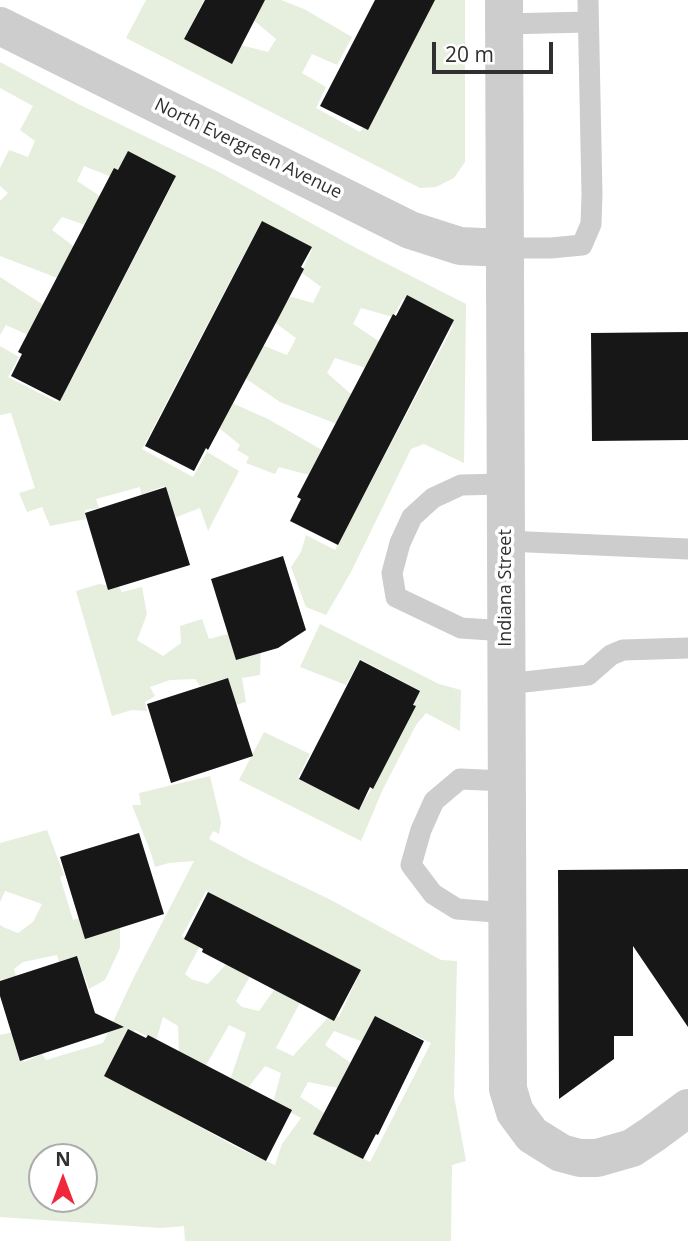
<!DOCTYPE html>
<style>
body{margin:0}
#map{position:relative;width:688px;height:1241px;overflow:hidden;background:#fff;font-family:"Open Sans",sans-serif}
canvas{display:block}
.north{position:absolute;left:28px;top:1143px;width:70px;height:70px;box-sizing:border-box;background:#fff;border:2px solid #acacac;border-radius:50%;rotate:0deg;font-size:19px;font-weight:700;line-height:28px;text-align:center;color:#303030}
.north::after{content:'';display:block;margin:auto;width:24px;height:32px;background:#f1273b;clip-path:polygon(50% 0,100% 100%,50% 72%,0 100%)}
.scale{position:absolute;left:432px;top:42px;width:121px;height:32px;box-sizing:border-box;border:4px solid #303030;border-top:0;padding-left:9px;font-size:21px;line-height:24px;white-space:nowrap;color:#303030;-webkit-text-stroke:5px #fff;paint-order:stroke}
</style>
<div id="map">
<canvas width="688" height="1241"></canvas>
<div class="north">N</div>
<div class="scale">20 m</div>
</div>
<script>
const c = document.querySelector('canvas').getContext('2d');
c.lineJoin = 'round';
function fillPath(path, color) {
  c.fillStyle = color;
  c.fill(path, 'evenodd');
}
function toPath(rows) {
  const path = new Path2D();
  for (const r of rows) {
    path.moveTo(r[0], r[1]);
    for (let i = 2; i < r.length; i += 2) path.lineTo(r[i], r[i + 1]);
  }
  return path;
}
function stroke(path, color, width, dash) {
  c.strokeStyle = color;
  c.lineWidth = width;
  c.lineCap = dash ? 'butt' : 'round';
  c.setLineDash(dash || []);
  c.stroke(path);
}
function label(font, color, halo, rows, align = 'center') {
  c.font = font + ' "Open Sans",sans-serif';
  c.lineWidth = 7;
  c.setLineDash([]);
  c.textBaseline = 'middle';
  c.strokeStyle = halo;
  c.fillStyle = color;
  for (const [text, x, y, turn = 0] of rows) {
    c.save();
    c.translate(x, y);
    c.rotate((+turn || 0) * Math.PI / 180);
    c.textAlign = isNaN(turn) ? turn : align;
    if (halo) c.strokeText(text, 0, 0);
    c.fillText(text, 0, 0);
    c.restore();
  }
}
const green = toPath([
 [146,0,204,0,184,39,228,62,237,44,268,52,276,39,251,18,260,0,281,0,304,9,352,37,337,65,312,54,302,73,326,87,316,108,360,132,393,80,432,0,465,0,465,162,454,178,436,187,420,188,126,38],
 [0,62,80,105,217,171,356,248,466,304,464,463,424,444,411,449,351,572,326,615,306,607,291,567,301,552,306,535,335,550,453,326,425,305,403,299,393,317,361,308,353,324,380,342,366,368,335,358,327,373,352,395,337,424,280,402,245,378,262,345,287,355,292,346,296,338,274,322,288,296,313,303,321,287,301,272,312,250,260,224,142,449,193,477,207,452,239,471,208,531,200,508,174,518,164,486,141,495,140,487,96,499,99,508,85,510,86,519,50,526,42,507,27,512,19,493,35,488,11,413,0,415,0,346,19,357,8,377,57,402,75,373,174,181,126,156,114,178,84,166,77,181,103,198,88,226,62,217,52,230,76,248,60,279,0,256,0,201,8,193,0,186,0,168,9,150,28,157,35,141,20,130,33,106,0,88],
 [0,277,45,306,30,336,6,325,0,335],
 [232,403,268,419,322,450,309,475,279,467,275,474,246,463,249,457,237,450,240,445,219,428],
 [99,584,119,587,122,592,142,587,147,614,137,640,163,656,181,643,180,626,202,619,209,639,228,634,235,654,261,646,260,675,242,678,246,702,232,706,223,679,200,686,195,679,170,680,150,687,155,696,145,702,147,711,132,710,112,716,76,591],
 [320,624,439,684,461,690,460,731,426,713,416,725,383,789,361,841,239,780,264,732,310,754,298,777,322,791,359,807,376,783,408,722,419,690,360,659,346,685,300,667],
 [210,776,221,822,219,834,213,831,209,839,250,861,331,900,441,960,457,961,454,1096,466,1161,452,1165,451,1241,185,1241,184,1226,161,1228,0,1217,0,1035,13,1032,24,1062,42,1054,46,1060,103,1043,134,977,194,861,169,863,155,867,151,853,132,805,141,805,139,793],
 [206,891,361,970,339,1017,331,1014,293,1056,276,1048,302,999,277,986,259,1011,242,1007,236,1001,252,973,229,961,208,984,191,979,185,974,200,946,182,936],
 [163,1017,178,1026,179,1053,205,1067,229,1025,246,1033,230,1080,247,1089,265,1066,281,1073,273,1103,301,1118,282,1144,275,1165,234,1146,110,1077,135,1030,156,1041],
 [379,1018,431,1043,370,1162,320,1136,329,1116,300,1097,308,1082,343,1089,355,1066,325,1045,334,1031,366,1043],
 [42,1157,84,1157,84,1199,42,1199],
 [47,830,64,875,60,877,73,920,79,918,120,927,120,948,105,980,89,989,77,956,59,962,57,955,23,962,14,969,16,976,0,980,0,925,3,927,18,933,33,922,42,904,5,891,0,902,0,843]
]);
const building = toPath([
 [205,0,265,0,232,64,184,39],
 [375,0,435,0,368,130,320,106],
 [128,151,176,176,60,401,11,376,22,354,18,352,114,168,118,170],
 [262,221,312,247,301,267,304,269,279,317,208,450,206,448,194,471,145,446],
 [407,295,454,320,338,545,290,521,301,499,297,497,393,314,396,316],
 [688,332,688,440,592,441,591,333],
 [166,487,190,565,108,590,85,513],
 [283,556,306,630,278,648,236,660,211,579],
 [360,660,420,691,413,705,416,706,373,789,370,787,359,810,299,779],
 [228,678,253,756,171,783,147,704],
 [139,833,164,914,85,939,60,857],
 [688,869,688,1027,633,946,633,1036,614,1036,614,1059,559,1099,558,870],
 [208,892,361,970,334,1021,202,952,203,949,184,939],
 [77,956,95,1013,124,1027,20,1061,0,996,0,981],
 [375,1016,424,1041,378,1135,376,1134,363,1159,313,1134],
 [128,1029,146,1038,148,1035,292,1110,266,1161,104,1076]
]);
const lane = toPath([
 [504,24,588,22],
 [504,248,551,248,582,245,591,224,592,194,588,0],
 [505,484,461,485,433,498,412,517,400,543,392,573,396,597,461,628,506,631],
 [506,541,688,549],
 [506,684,588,675,611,655,623,650,688,648],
 [506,781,460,779,434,801,421,830,411,865,433,894,457,909,507,913]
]);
const street = toPath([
 [504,0,508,1089,515,1112,532,1135,561,1153,580,1158,597,1158,632,1148,653,1134,688,1108],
 [0,26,410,230,460,246,504,248]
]);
const streetNames = [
 ["North Evergreen Avenue",248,149,26],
 ["Indiana Street",506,588,-90]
];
fillPath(green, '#e6eedd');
fillPath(building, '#171717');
stroke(lane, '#cdcdcd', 21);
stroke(street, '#cdcdcd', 38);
label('18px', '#303030', '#fff', streetNames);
</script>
